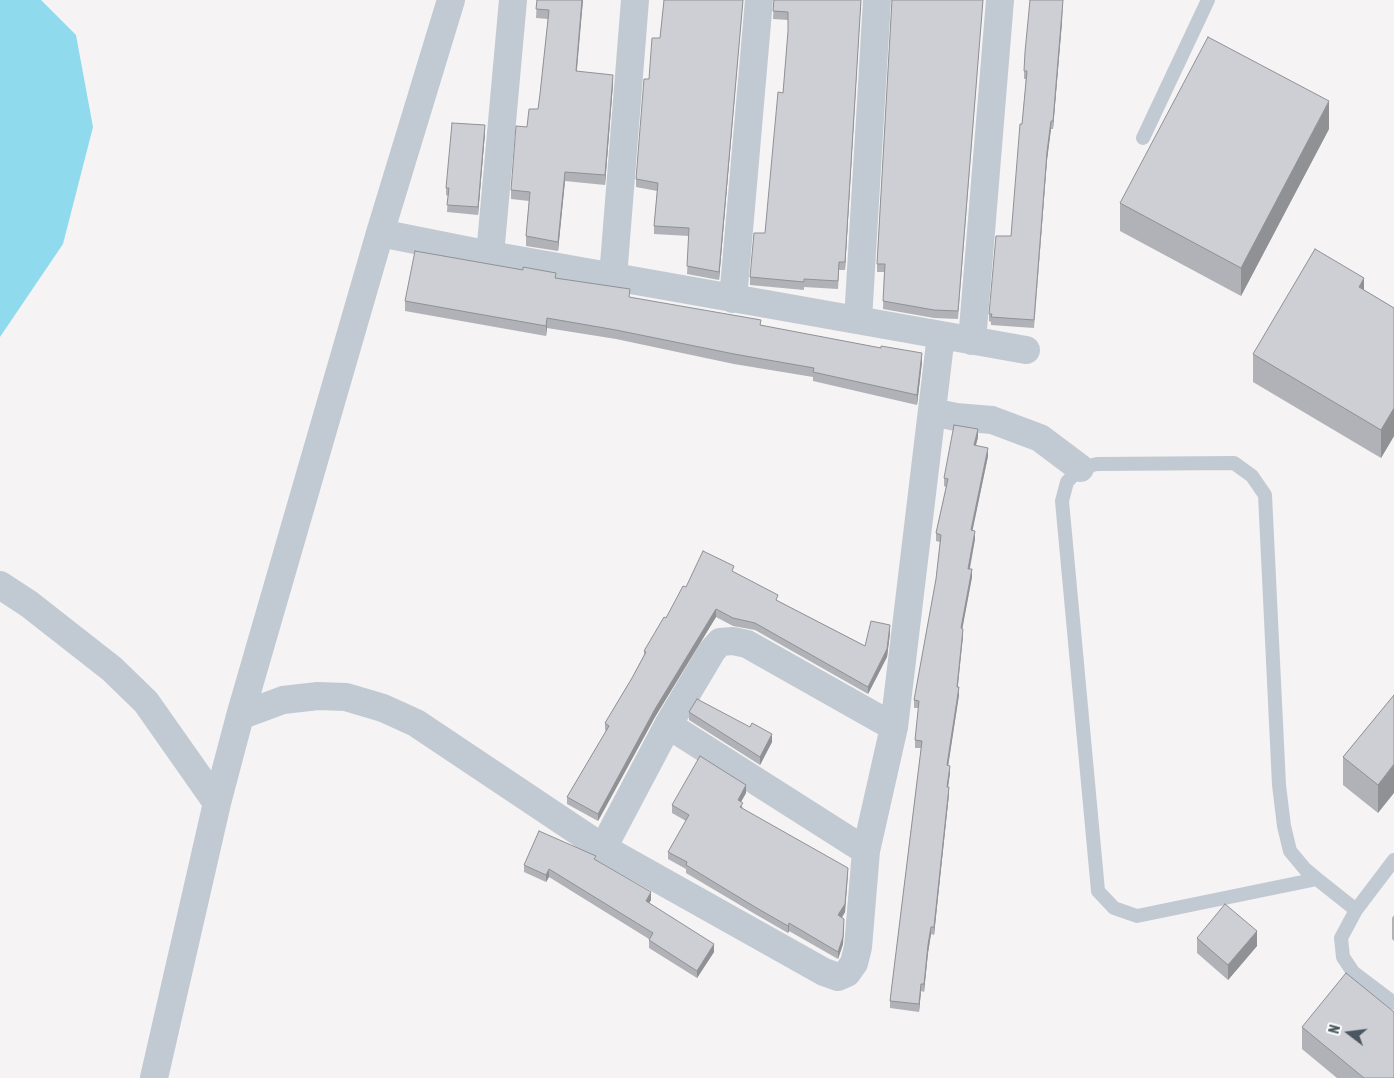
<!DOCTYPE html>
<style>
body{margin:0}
#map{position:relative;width:1394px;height:1078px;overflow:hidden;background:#f5f3f3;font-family:"Asap Condensed",sans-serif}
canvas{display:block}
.north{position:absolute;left:1324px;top:1008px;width:50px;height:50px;-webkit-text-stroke:4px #fff;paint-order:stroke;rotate:285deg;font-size:14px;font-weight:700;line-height:20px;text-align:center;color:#4a5661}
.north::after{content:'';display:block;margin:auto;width:18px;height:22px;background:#4a5661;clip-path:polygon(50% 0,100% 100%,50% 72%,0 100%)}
</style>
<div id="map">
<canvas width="1394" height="1078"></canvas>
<div class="north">N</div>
</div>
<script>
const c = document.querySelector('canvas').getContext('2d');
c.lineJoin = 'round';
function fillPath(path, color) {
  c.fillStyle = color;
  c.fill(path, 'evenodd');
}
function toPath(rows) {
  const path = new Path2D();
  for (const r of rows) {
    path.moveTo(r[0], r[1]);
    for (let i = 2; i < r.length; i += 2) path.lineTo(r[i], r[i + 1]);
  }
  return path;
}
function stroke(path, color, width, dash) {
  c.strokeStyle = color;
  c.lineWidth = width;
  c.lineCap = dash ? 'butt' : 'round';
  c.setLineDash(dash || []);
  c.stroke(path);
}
const water = toPath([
 [0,0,41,0,76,35,93,127,63,244,0,337]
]);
const service = toPath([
 [1143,138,1208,0],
 [1394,860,1356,910,1341,938,1343,957,1353,972,1394,1003],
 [1317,879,1137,916,1114,908,1098,891,1062,501,1067,482,1080,468,1097,464,1234,463,1252,476,1265,495,1279,785,1284,826,1290,851,1305,869,1317,879,1356,910]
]);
const minor = toPath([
 [380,233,490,255,1026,350],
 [490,255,513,0],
 [613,277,635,0],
 [733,299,759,0],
 [858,320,877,0],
 [972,341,1000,0],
 [932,412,956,417,992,420,1040,438,1080,468],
 [0,585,29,604,112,669,146,702,217,803],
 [240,716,283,700,318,696,346,697,383,708,416,723,603,848,824,972,838,977,847,973,854,963,858,947,866,851,894,727,941,335],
 [668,725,866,851],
 [603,848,668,725,712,651,720,642,733,641,747,644,894,727],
 [154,1078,217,803,240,716,380,233,451,0]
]);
const wall = toPath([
 [537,0,583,0,576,71,613,84,605,185,565,181,558,251,526,246,526,236,529,201,511,199,511,190,538,109,540,94,548,19,536,18],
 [664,0,743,0,719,280,687,274,689,236,654,234,654,226,657,191,636,187,636,179,649,79,660,38],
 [774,0,861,0,845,270,839,270,838,289,804,287,804,290,750,285,750,277,765,233,783,93,788,32,788,20,773,19],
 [892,0,983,0,958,319,934,318,883,309,884,272,877,272,877,264],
 [1062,22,1053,129,1051,129,1047,160,1034,328,991,325,991,322,989,321,989,314,1011,236,1022,124,1026,79,1024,79,1024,71],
 [1329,129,1241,296,1120,231,1120,203],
 [485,133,478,215,447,212,448,196,446,195,446,188],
 [556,278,630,298,761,325,922,362,917,405,813,381,813,377,734,364,616,339,547,328,546,336,405,311,405,301],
 [1364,290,1394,308,1394,436,1381,458,1253,382,1253,354],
 [978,437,976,445,988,456,972,531,975,539,970,569,972,577,962,629,963,636,957,687,959,695,948,766,950,773,948,787,949,794,934,935,931,934,928,953,924,992,921,991,919,1012,890,1008,890,1001,921,748,915,748,915,740,919,708,914,708,914,700,936,579,940,542,936,541,936,533,946,487,944,486,944,478],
 [734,572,778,601,865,646,890,633,887,657,868,694,755,630,733,626,716,617,655,717,598,821,567,804,567,797,606,731,605,730,605,723,632,678,644,655,644,651,686,587],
 [1394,695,1378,813,1343,785,1343,757],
 [689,712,772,742,760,765,689,720],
 [746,793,741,802,743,809,848,876,845,912,842,918,844,927,843,944,838,959,789,931,788,933,755,914,686,873,686,869,668,859,668,852,686,821,672,813,672,805],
 [596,860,651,900,649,903,714,952,697,978,649,948,649,939,549,877,546,882,524,872,524,865],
 [1394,915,1394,941,1392,939,1392,918],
 [1197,938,1257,946,1228,980,1197,953],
 [1302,1027,1394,1078,1337,1078,1302,1049]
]);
const shadedWall = toPath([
 [582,0,583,0,576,81,576,71],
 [743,0,719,280,719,272],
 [861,0,845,270,845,262],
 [1063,0,1062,22,1053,129,1053,121],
 [613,75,613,84,605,185,605,175],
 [1329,101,1329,129,1241,296,1241,268],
 [1051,121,1051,129,1047,160,1034,328,1047,152],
 [485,125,485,133,478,215,478,207],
 [565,172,565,181,558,251,558,242],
 [1364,278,1364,306,1359,287],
 [547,318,547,328,546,336,546,326],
 [922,353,922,362,917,405,917,395],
 [1394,408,1394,436,1381,458,1381,430],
 [978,429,978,437,974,452,974,445],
 [988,448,988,456,971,538,971,530],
 [975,531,975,539,968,576,968,569],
 [972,569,972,577,961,636,961,628],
 [716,609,716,617,655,717,598,821,598,814,655,709],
 [890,625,890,633,887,657,868,694,868,687],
 [963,629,963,636,957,695,957,687],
 [959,687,959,695,947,773,947,765],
 [772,734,772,742,760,765,760,757],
 [1394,764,1394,793,1378,813,1378,785],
 [950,766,950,773,947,794,947,787],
 [746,785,746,793,738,807,738,800],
 [949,787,949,794,934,935,934,927],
 [848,868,845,912,838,923,838,915],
 [549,869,549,877,546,882,546,875],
 [651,892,651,900,646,908,646,901],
 [844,919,843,944,838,959,838,952],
 [789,923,789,931,788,933,788,926],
 [931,927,931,934,928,953,924,992,924,984,928,945],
 [1257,931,1257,946,1228,980,1228,965],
 [714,944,714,952,697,978,697,971],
 [921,984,921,991,919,1012,919,1004]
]);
const building = toPath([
 [537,0,582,0,576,71,613,75,605,175,565,172,558,242,526,236,530,192,511,190,516,126,527,127,529,109,538,109,540,94,549,10,536,9,537,0],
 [664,0,743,0,719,272,687,266,689,228,654,226,658,183,636,179,644,79,649,79,652,38,660,38,664,0],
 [774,0,861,0,845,262,839,262,838,281,804,279,804,282,750,277,754,233,765,233,778,92,783,93,788,31,788,12,773,11,774,0],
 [892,0,983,0,958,311,934,310,883,301,885,264,877,264,892,0],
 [1030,0,1063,0,1053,121,1051,121,1047,152,1034,320,991,317,992,314,989,314,996,236,1011,236,1020,124,1022,124,1027,71,1024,71,1025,52,1030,0],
 [1208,37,1329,101,1241,268,1120,203,1208,37],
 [452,123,485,125,478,207,447,205,449,188,446,188,452,123],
 [1315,249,1364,278,1359,287,1394,308,1394,408,1381,430,1253,354,1315,249],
 [415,251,523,270,523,267,556,273,555,278,630,289,629,297,761,320,760,325,881,348,881,346,922,353,917,395,813,372,814,368,734,354,616,330,547,318,546,326,405,301,415,251],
 [954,425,978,429,974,445,988,448,971,530,975,531,968,569,972,569,961,628,963,629,957,687,959,687,947,765,950,766,947,787,949,787,934,927,931,927,928,945,924,984,921,984,919,1004,890,1001,922,741,915,740,919,701,914,700,936,579,941,535,936,533,948,479,944,478,954,425],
 [703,551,734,566,732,571,778,595,776,600,865,646,871,621,890,625,887,649,868,687,755,623,733,618,716,609,655,709,598,814,567,797,609,726,605,723,632,678,646,652,644,651,664,617,666,618,683,586,686,587,703,551],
 [1394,695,1394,764,1378,785,1343,757,1394,695],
 [697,699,750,727,752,723,772,734,760,757,689,712,697,699],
 [700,756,746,785,738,800,743,803,740,807,848,868,845,904,838,915,844,919,843,937,838,952,789,923,788,926,755,907,686,865,687,862,668,852,689,815,672,805,700,756],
 [539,831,596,856,594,859,651,892,646,901,714,944,697,971,649,940,653,933,549,869,546,875,524,865,539,831],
 [1225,904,1257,931,1228,965,1197,938,1225,904],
 [1346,973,1394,1012,1394,1078,1364,1078,1302,1027,1346,973]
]);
fillPath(water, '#90daee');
stroke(service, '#c1cad2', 14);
stroke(minor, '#c1cad2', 28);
fillPath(wall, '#b0b2b7');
fillPath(shadedWall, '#909195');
fillPath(building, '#cdcfd5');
stroke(building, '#909195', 1);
</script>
